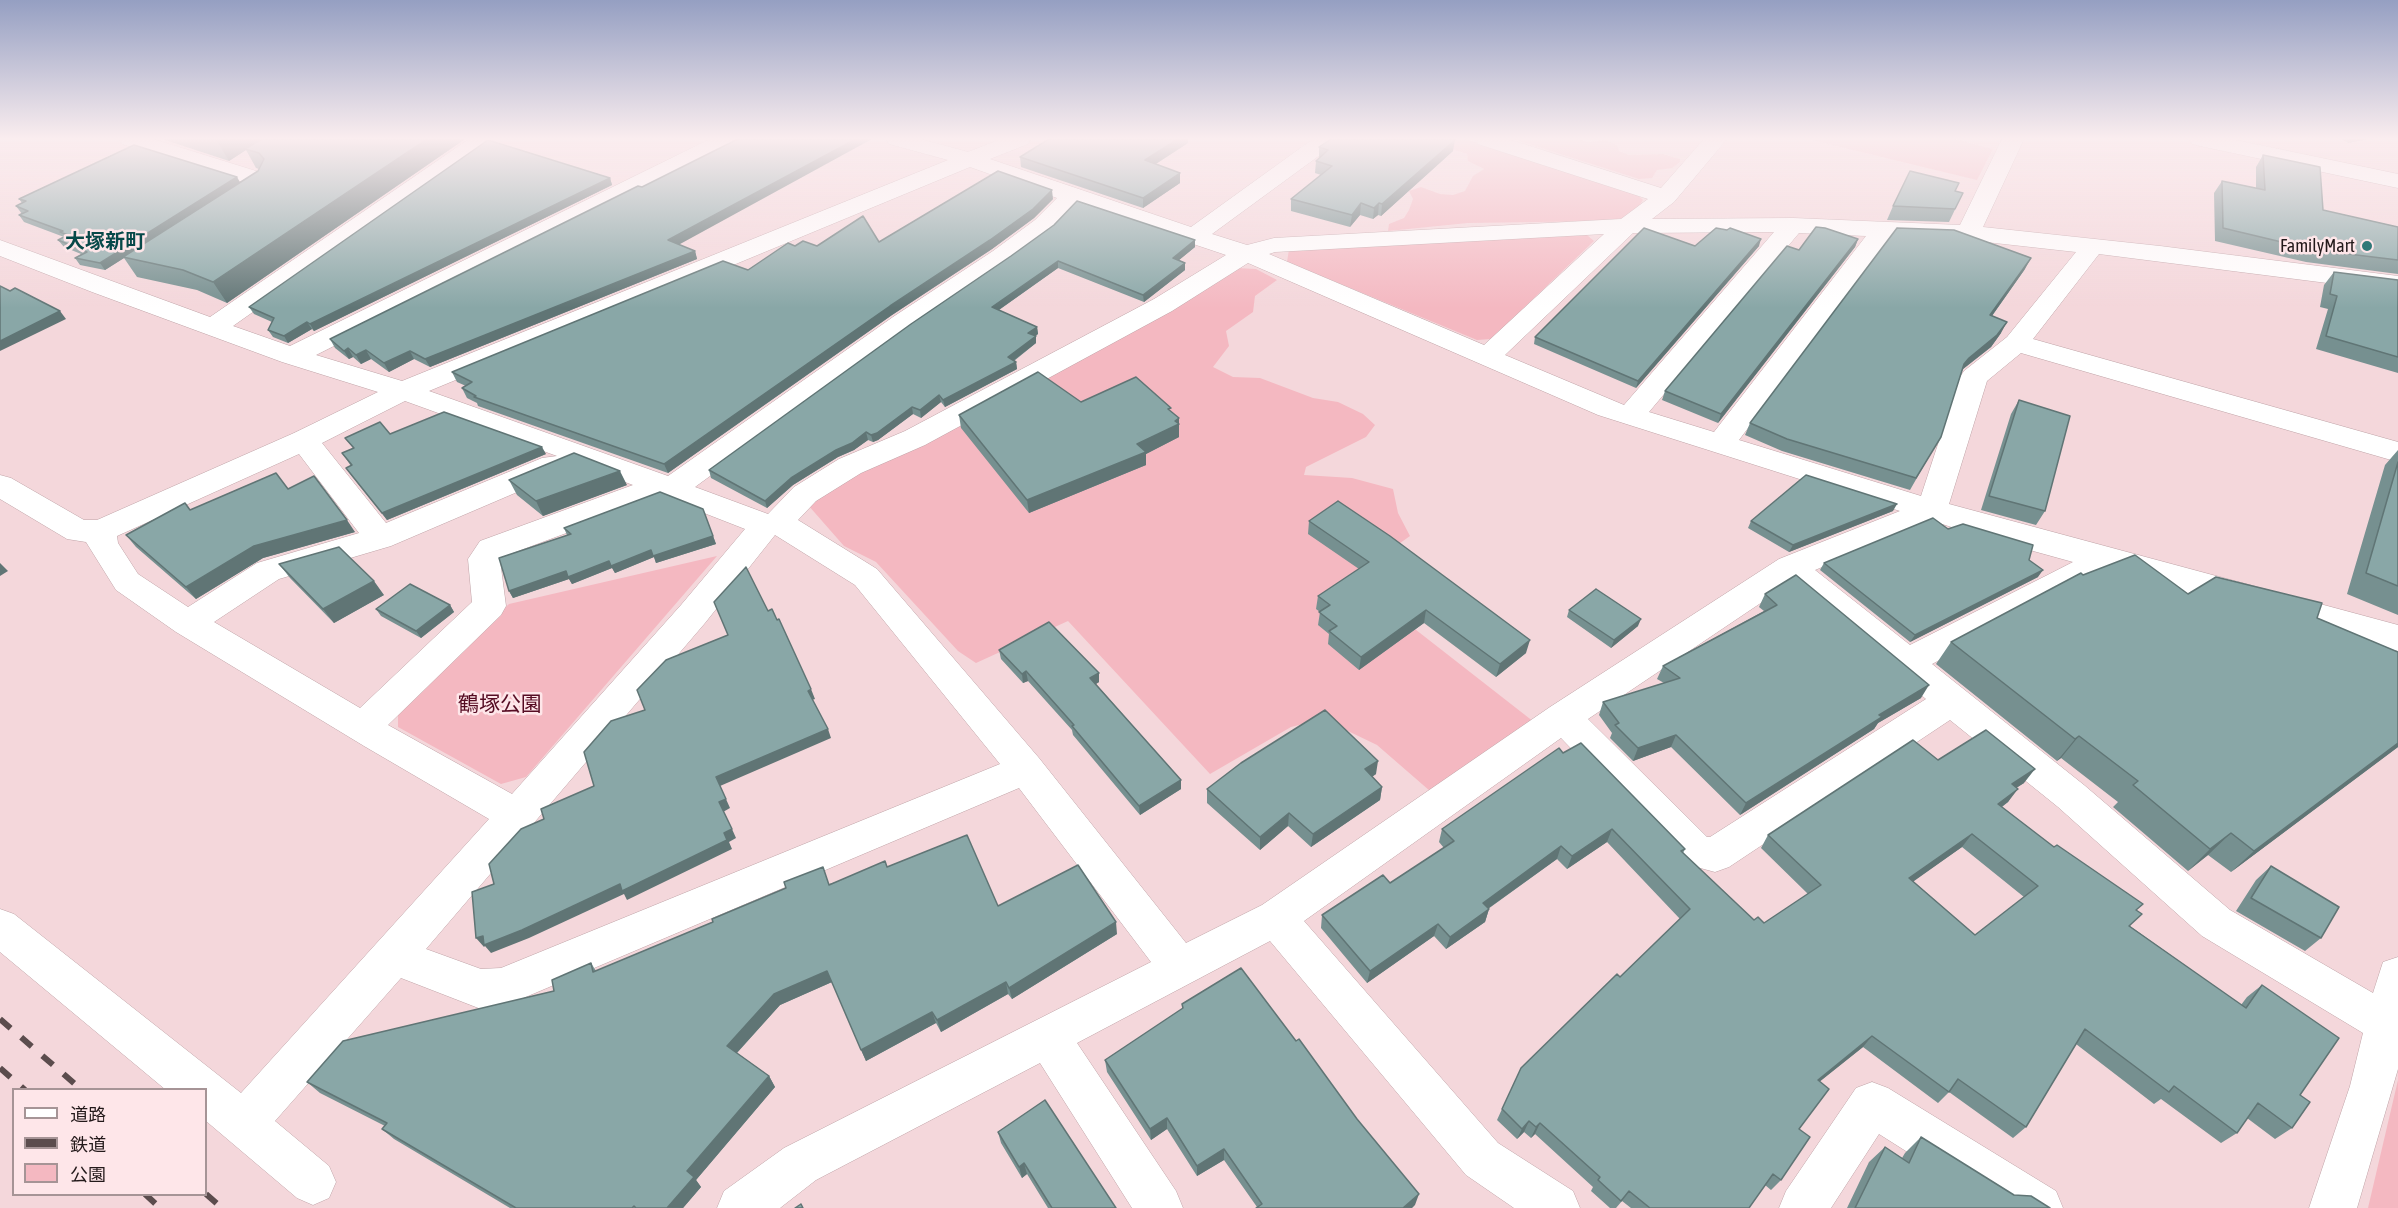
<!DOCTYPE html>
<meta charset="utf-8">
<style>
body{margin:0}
#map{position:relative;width:2398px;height:1208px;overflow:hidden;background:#f4d7db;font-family:"Asap Condensed","Noto Sans JP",sans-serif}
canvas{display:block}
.legend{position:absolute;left:12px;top:1088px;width:195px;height:108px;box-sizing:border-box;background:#fee6e9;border:2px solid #a69496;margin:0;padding:8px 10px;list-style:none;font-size:18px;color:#23191a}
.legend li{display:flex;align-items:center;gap:12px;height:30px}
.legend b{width:30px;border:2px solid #a69496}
</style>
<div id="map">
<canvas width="2398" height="1208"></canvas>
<ul class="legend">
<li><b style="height:8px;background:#fff"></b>道路</li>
<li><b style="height:8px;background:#5b4c4d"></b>鉄道</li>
<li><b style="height:16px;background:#f4b8c1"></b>公園</li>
</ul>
</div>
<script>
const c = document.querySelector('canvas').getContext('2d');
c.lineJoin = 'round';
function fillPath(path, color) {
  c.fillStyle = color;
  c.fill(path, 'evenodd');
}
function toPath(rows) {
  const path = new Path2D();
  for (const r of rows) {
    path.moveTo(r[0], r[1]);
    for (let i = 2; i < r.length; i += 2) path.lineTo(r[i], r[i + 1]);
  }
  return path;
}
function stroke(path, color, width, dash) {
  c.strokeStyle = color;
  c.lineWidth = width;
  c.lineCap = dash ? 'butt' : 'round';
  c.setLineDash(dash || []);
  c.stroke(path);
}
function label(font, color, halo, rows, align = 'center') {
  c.font = font + ' "Asap Condensed","Noto Sans JP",sans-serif';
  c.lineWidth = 5;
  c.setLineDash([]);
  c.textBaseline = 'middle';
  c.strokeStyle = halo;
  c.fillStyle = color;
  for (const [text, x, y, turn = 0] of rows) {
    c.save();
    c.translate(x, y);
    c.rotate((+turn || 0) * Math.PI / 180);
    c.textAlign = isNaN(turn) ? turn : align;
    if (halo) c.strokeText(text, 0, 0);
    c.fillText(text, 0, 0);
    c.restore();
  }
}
const green = toPath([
 [1420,139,1465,139,1634,191,1643,200,1633,216,1607,221,1468,223,1388,231,1389,224,1404,218,1409,210,1413,199,1409,191,1421,187,1440,194,1453,195,1465,191,1473,176,1484,169,1468,161,1467,154],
 [1513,139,1577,139,1589,142,1606,140,1617,145,1619,151,1629,155,1663,154,1680,159,1680,162,1672,168,1657,170,1652,178,1639,179],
 [1807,139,1955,139,1993,149,1977,180],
 [1587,235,1594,241,1491,339,1477,340,1287,262,1289,249],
 [1237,268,1256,269,1277,280,1255,296,1253,312,1226,331,1229,346,1213,367,1233,377,1260,378,1313,398,1338,402,1363,414,1375,425,1366,437,1306,467,1304,475,1352,478,1393,489,1398,513,1410,536,1379,558,1370,594,1534,722,1430,791,1377,745,1323,719,1291,727,1210,774,1068,621,976,663,958,651,876,562,844,546,808,505,842,483],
 [717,556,526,777,501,784,398,727,398,706,509,604],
 [2398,1080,2398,1208,2368,1208]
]);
const minor = toPath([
 [119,139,153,139,269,175,273,180,272,184,268,189,246,203,238,205,230,203,226,198,230,193,246,183,122,144,119,139],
 [469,139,494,139,491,144,233,326,290,346,710,139,738,139,735,144,316,355,402,381,948,160,889,144,886,139,921,139,968,152,1001,139,1031,139,1028,144,990,159,1191,227,1313,139,1338,139,1335,144,1212,234,1247,245,1274,238,1621,219,1648,199,1478,144,1475,139,1508,139,1661,188,1704,139,1727,139,1674,202,1652,219,1793,218,1960,225,2002,139,2024,139,1983,227,2160,246,2398,276,2398,292,2099,254,2033,339,2398,442,2398,462,2021,353,1987,381,1949,504,2398,625,2398,651,2108,571,1932,664,2084,785,2230,910,2373,993,2383,962,2398,957,2398,1069,2357,1208,2309,1208,2350,1086,2363,1033,2202,936,2058,807,1950,720,1729,867,1715,872,1682,863,1561,738,1304,921,1498,1143,1573,1191,1580,1208,1514,1208,1466,1175,1270,941,1077,1043,1176,1191,1183,1208,1132,1208,1040,1063,816,1180,780,1208,717,1208,724,1191,784,1148,1151,962,1019,788,502,1007,481,1009,401,978,275,1121,329,1166,336,1182,329,1198,313,1205,297,1198,206,1121,206,1090,166,1090,0,952,0,909,14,914,241,1093,489,819,364,746,176,632,116,590,86,542,67,539,0,499,0,475,11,478,84,520,97,520,294,433,378,392,282,362,92,292,0,256,0,240,210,317,469,139],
 [970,167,1057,198,1035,220,993,251,893,317,668,476,429,391,970,167],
 [1077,205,1226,255,1154,299,905,431,839,459,794,487,768,514,695,487,911,329,1011,261,1053,230,1077,205],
 [1774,232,1624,405,1505,355,1633,233,1774,232],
 [1799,233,1866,236,1714,432,1649,412,1799,233],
 [1604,234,1484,345,1269,254,1275,252,1604,234],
 [1891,237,1968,240,2076,252,2007,337,1964,371,1960,377,1921,496,1739,440,1891,237],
 [1248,263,1598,415,1900,511,1779,559,1550,707,1262,905,1186,943,1039,758,877,569,798,520,816,501,861,473,925,445,1172,311,1248,263],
 [405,401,557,456,542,458,386,523,322,443,405,401],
 [299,454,359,533,257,563,188,607,138,574,118,543,117,536,299,454],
 [564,459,633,485,480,541,468,559,472,602,360,708,214,622,279,579,391,546,564,472,568,465,564,459],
 [663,497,745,529,681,605,512,794,388,725,501,615,506,606,500,560,502,557,663,497],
 [1933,521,1979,536,2073,562,1910,645,1815,570,1933,521],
 [775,535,855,585,1000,764,501,968,481,969,426,949,705,623,775,535],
 [1789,584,1926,699,1710,837,1707,837,1588,719,1789,584],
 [2189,139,2231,139,2398,174,2398,188,2200,146,2192,144,2189,139],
 [1872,1082,1888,1088,2056,1191,2063,1208,1996,1208,1879,1134,1831,1208,1779,1208,1786,1191,1856,1088,1872,1082]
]);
const rail = toPath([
 [0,1019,82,1090],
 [0,1068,25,1090],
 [145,1194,160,1208],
 [206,1194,222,1208]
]);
const wall = toPath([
 [162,139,465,139,227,303,197,290,137,277,124,258,105,270,80,265,75,258,81,254,64,247,58,240,64,237,24,222,19,215,22,214,16,206,22,203,19,199,240,182,258,171,259,169,256,168,246,150,229,161],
 [2341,139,2368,139,2348,143],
 [1188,143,1156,164,1180,183,1143,208,1021,167,1020,157],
 [1319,147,1453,151,1381,216,1378,215,1373,219,1360,215,1350,227,1291,211,1291,199,1321,175,1315,173,1316,161,1319,159],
 [2263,155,2323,210,2398,227,2398,274,2306,262,2215,241,2214,193,2222,181,2256,188,2256,167],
 [610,178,612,185,314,331,312,329,288,343,273,337,268,330,272,322,254,314,249,307],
 [1955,191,1963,193,1949,222,1887,220,1893,206],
 [1053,199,1034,218,992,249,892,315,668,473,478,406,477,403,467,398,462,388,466,386,457,382,452,372,748,270,795,246,817,246,879,242],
 [1858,239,1855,247,1718,423,1662,400,1665,391,1799,250],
 [1195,240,1195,247,1179,260,1185,263,1185,270,1144,302,1058,268,999,310,1037,327,1038,334,1035,336,1036,343,1014,361,1016,362,1017,369,945,407,941,402,921,418,913,414,878,440,873,442,868,440,854,450,838,457,793,485,767,508,711,478,709,470,1011,256],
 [679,245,695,251,697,259,430,367,414,359,389,372,371,359,361,364,353,357,349,359,335,348,330,339],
 [1695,246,1759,246,1636,388,1534,344,1535,337],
 [2025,269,1992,316,2001,333,1991,347,1963,369,1934,448,1910,490,1782,451,1745,435,1750,423],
 [2334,272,2398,280,2398,373,2316,349,2328,309,2320,307,2324,285],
 [2019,400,2045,511,2036,525,1981,510,2011,414],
 [1081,402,1171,412,1179,418,1179,437,1146,454,1146,465,1029,513,961,428,959,415],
 [390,434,546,454,387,520,351,475,346,468,351,466,342,453,353,448,345,438],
 [2398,450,2398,615,2347,594,2385,465],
 [509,480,627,485,543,516,517,495],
 [288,489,355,532,263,558,196,599,136,547,126,535,190,510],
 [703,509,716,544,656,563,654,557,615,573,612,568,572,584,569,579,513,598,509,591,567,535,564,528],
 [1893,511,1789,552,1748,528,1751,521],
 [1309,521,1526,653,1496,677,1424,623,1359,670,1328,644,1329,634,1318,625,1320,612,1316,609,1318,596,1359,569,1308,534],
 [1948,529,2029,560,2038,577,1910,642,1820,570,1824,563],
 [279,564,384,595,334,623,290,578],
 [2083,575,2317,618,2398,652,2398,747,2231,872,2208,855,2188,871,2113,807,2118,802,2061,758,2057,761,1936,664,1951,642],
 [1765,594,1921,698,1878,723,1874,729,1740,815,1671,747,1633,761,1610,738,1612,733,1599,715,1603,702,1664,683,1657,679,1663,666,1764,611,1759,607],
 [450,605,454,612,421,638,381,616,376,609],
 [1569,610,1638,626,1611,648,1567,617],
 [999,650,1099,682,1096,684,1181,780,1181,789,1140,815,1073,735,1072,730,1028,681,1023,683,1001,659],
 [1563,753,1685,849,1683,853,1754,920,1764,923,1808,894,1761,848,1768,835,1938,760,2024,783,2016,788,2008,802,2002,807,2137,911,2130,926,2241,1005,2247,997,2262,985,2300,1095,2292,1128,2275,1139,2247,1118,2237,1133,2221,1143,2161,1099,2154,1104,2076,1044,2026,1127,2013,1138,1949,1092,1938,1103,1863,1047,1820,1081,1799,1129,1781,1180,1771,1190,1765,1185,1749,1208,1631,1208,1622,1201,1616,1208,1610,1208,1591,1191,1593,1187,1535,1134,1531,1138,1524,1132,1517,1139,1497,1120,1502,1109,1620,977,1680,919,1607,842,1567,869,1557,859,1488,909,1489,909,1485,922,1446,949,1434,936,1367,983,1321,928,1322,915,1390,883,1444,848,1439,842,1442,829],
 [1962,847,2024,897,1975,935,1913,881],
 [1376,774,1372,777,1382,787,1380,800,1311,847,1288,826,1260,850,1207,803,1207,789],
 [2271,866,2321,938,2305,951,2236,911,2256,880],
 [887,867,998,906,1117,934,1012,999,1008,994,941,1032,936,1023,866,1061,832,982,780,1005,737,1053,769,1076,775,1087,696,1180,701,1187,683,1208,510,1208,394,1139,382,1129,385,1126,320,1093,307,1082,554,991,591,963,596,971,829,884],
 [1182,1004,1415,1205,1257,1207,1224,1160,1197,1176,1167,1129,1151,1140,1107,1072,1105,1060,1182,1009],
 [998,1132,1116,1208,1048,1208,1027,1174,1022,1178,1001,1143],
 [1921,1137,2014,1195,2050,1208,1847,1208,1869,1162,1885,1147,1902,1158,1905,1153]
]);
const shadedWall = toPath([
 [220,139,266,139,245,149,246,150,229,161,217,141],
 [427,139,465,139,227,303,213,282],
 [856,139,872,139,671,249,668,240],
 [1178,139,1188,139,1188,143,1146,170,1145,160],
 [2350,139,2368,139,2348,143],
 [1455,140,1453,151,1381,216,1382,204],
 [1180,173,1180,183,1143,208,1143,198],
 [237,177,241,184,123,257,124,258,105,270,100,263],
 [610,178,612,185,314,331,310,324],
 [1052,190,1053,199,1034,218,992,249,892,315,668,473,664,464],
 [1361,203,1360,215,1350,227,1352,215],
 [1379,203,1378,215,1373,219,1374,208],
 [1761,239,1759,246,1636,388,1638,381],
 [1858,239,1855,247,1718,423,1721,414],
 [1195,240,1195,247,1173,265,1173,258],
 [695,251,697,259,430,367,425,359],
 [2031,258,2025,269,1984,327,1990,315],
 [1058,261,1058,268,993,314,992,307],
 [1185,263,1185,270,1144,302,1143,295],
 [60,311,66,319,0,351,0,341],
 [307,322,312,329,288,343,284,336],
 [2007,322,2001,333,1991,347,1963,369,1964,364,1969,358],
 [1037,327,1038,334,1029,340,1028,333],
 [1036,336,1036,343,1009,364,1008,357],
 [348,348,353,357,349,359,344,351],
 [366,350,371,359,361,364,356,355],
 [410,351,414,359,389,372,384,363],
 [1016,362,1017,369,945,407,943,400],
 [939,395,941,402,921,418,920,410],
 [912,407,913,414,878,440,873,442,871,435],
 [1179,418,1179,437,1146,454,1146,465,1029,513,1027,500,1137,444],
 [866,432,868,440,854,450,838,457,793,485,767,508,765,501,791,478],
 [542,447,546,454,387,520,382,513],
 [620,471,627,485,543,516,536,501],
 [1897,504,1893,511,1789,552,1793,545],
 [347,520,355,532,263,558,196,599,186,587,254,546],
 [713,536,716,544,656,563,654,557,615,573,611,566,651,550],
 [609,561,612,568,572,584,569,579,513,598,509,591,566,571],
 [0,563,8,571,0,576],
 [2043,570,2038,577,1910,642,1915,635],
 [374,581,384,595,334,623,323,609],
 [450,605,454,612,421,638,416,631],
 [1426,610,1424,623,1359,670,1361,657],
 [1641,619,1638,626,1611,648,1614,640],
 [1530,640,1526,653,1496,677,1500,664],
 [1026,671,1028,681,1023,683,1022,674],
 [1099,673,1099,682,1091,687,1090,678],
 [1929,685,1921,698,1878,723,1874,729,1740,815,1746,803,1879,715],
 [811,689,815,699,812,700,808,691],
 [828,729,831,738,720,786,716,777],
 [1676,735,1671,747,1633,761,1638,748],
 [2079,736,2061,758,2057,761,2075,739],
 [2398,743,2398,747,2231,872,2254,851],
 [1378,761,1376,774,1362,783,1365,769],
 [2035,769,2024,783,2002,797,2012,784],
 [1181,780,1181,789,1140,815,1139,806],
 [1382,787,1380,800,1311,847,1313,834],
 [2018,789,2008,802,1987,817,1998,804],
 [726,799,730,808,723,812,719,802],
 [1289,813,1288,826,1260,850,1260,837],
 [732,829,736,838,729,842,732,849,627,900,624,894,529,938,491,953,485,946,484,947,476,938],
 [1612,829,1607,842,1567,869,1572,856],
 [2231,833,2208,855,2188,871,2210,849],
 [1972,834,1962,847,1900,891,1909,878],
 [1561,846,1557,859,1479,915,1483,903],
 [1489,909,1485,922,1446,949,1450,937],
 [1116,922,1117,934,1012,999,1009,988],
 [1438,924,1434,936,1367,983,1370,971],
 [827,971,832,982,780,1005,733,1057,727,1046,774,994],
 [1006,982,1008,994,941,1032,937,1020],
 [932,1012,936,1023,866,1061,861,1050],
 [1872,1036,1863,1047,1808,1091,1818,1080],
 [769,1076,775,1087,696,1180,701,1187,683,1208,667,1208,687,1171],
 [1167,1118,1167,1129,1151,1140,1150,1129],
 [1529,1121,1524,1132,1517,1139,1522,1129],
 [1540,1123,1535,1134,1531,1138,1536,1127],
 [1224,1149,1224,1160,1197,1176,1197,1166],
 [1024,1163,1027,1174,1022,1178,1019,1167],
 [1419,1194,1415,1205,1412,1208,1403,1208]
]);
const building = toPath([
 [262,139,427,139,213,282,183,270,123,257,258,171,264,159,259,153,245,149,262,139],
 [738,139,856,139,668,240,695,251,425,359,410,351,384,363,366,350,356,355,348,348,344,351,330,339,638,186,642,187,738,139],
 [1049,139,1178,139,1145,160,1180,173,1143,198,1020,157,1049,139],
 [1331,139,1452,139,1455,140,1382,204,1379,203,1374,208,1361,203,1352,215,1291,199,1332,166,1316,161,1328,150,1319,147,1331,139],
 [488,140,610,178,310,324,307,322,284,336,268,330,274,318,249,307,488,140],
 [134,145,237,177,100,263,75,258,87,252,58,240,68,235,60,232,63,231,19,215,28,211,16,206,26,201,19,199,134,145],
 [2263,155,2320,167,2323,210,2398,227,2398,260,2315,250,2223,228,2222,181,2265,190,2263,155],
 [998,171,1052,190,1033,209,990,240,890,306,664,464,474,397,476,396,462,388,472,382,452,372,723,261,748,270,788,243,795,246,803,241,817,246,863,216,879,242,998,171],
 [1910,171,1959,183,1955,191,1963,193,1955,209,1893,206,1910,171],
 [1077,201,1195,240,1173,258,1185,263,1143,295,1058,261,992,307,1037,327,1028,333,1036,336,1008,357,1016,362,943,400,939,395,920,410,912,407,877,433,871,435,866,432,852,443,836,450,791,478,765,501,709,470,911,324,1011,256,1054,225,1077,201],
 [1816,227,1825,228,1858,239,1721,414,1665,391,1787,246,1799,250,1816,227],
 [1644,228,1695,246,1716,228,1727,230,1730,228,1761,239,1638,381,1535,337,1644,228],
 [1897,228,1954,230,2031,258,1990,315,2007,322,1997,335,1969,358,1964,364,1941,437,1916,478,1787,439,1750,423,1897,228],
 [2334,272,2398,280,2398,357,2326,336,2337,296,2330,294,2334,272],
 [0,286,10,291,15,288,60,311,0,341,0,286],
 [1038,372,1081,402,1136,377,1171,408,1168,409,1179,418,1175,421,1179,424,1137,444,1146,452,1027,500,959,415,1038,372],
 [2019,400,2070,416,2045,511,1989,496,2019,400],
 [444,412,542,447,382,513,346,468,352,465,342,453,354,448,345,438,380,422,390,434,444,412],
 [574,453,620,471,536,501,509,480,574,453],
 [2398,462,2398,586,2366,573,2398,462],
 [276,473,288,489,314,476,347,520,254,546,186,587,126,535,185,503,190,510,276,473],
 [1806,475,1897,504,1793,545,1751,521,1806,475],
 [660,492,703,509,713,536,653,556,651,550,611,566,609,561,568,577,566,571,509,591,499,558,571,534,564,528,660,492],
 [1338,501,1390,536,1530,640,1500,664,1426,610,1361,657,1329,631,1337,626,1319,612,1330,605,1318,596,1369,562,1309,521,1338,501],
 [1933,518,1948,529,1963,524,2033,545,2029,560,2043,570,1915,635,1824,563,1933,518],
 [339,547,374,581,323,609,279,564,339,547],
 [2135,555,2188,594,2216,577,2322,603,2317,618,2398,652,2398,743,2254,851,2231,833,2210,849,2133,785,2138,781,2079,736,2075,739,1951,642,2081,573,2083,575,2135,555],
 [746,567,768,611,772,609,777,620,779,619,811,689,808,691,828,729,716,777,726,799,719,802,732,829,724,833,727,840,622,891,620,884,522,930,484,945,483,936,476,938,472,892,494,884,489,864,521,829,544,819,541,809,594,786,584,752,611,721,645,710,637,690,666,660,728,635,714,602,746,567],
 [1796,575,1929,685,1879,715,1882,717,1746,803,1676,735,1638,748,1615,725,1619,723,1603,702,1680,678,1663,666,1777,605,1765,594,1796,575],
 [410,584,450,605,416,631,376,609,410,584],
 [1596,589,1641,619,1614,640,1569,610,1596,589],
 [1049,622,1099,673,1090,678,1181,780,1139,806,1072,726,1074,725,1026,671,1022,674,999,650,1049,622],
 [1325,710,1378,761,1365,769,1382,787,1313,834,1289,813,1260,837,1207,789,1241,763,1325,710],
 [1986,730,2035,769,2012,784,2018,789,1998,804,2054,847,2057,845,2143,904,2136,910,2142,914,2129,926,2246,1008,2262,985,2339,1038,2300,1095,2310,1102,2292,1128,2258,1103,2237,1133,2174,1086,2169,1092,2085,1029,2026,1127,1958,1079,1949,1092,1872,1036,1818,1080,1829,1089,1799,1129,1810,1137,1781,1180,1773,1174,1749,1208,1650,1208,1629,1191,1621,1201,1598,1180,1600,1177,1540,1123,1536,1127,1529,1121,1522,1129,1502,1109,1521,1068,1617,974,1620,977,1690,909,1612,829,1572,856,1561,846,1483,903,1489,909,1450,937,1438,924,1370,971,1322,915,1383,875,1390,883,1454,841,1442,829,1559,748,1563,753,1581,743,1685,849,1681,851,1754,920,1758,917,1764,923,1821,885,1768,835,1913,740,1938,760,1986,730],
 [1972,834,2038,886,1975,935,1909,878,1972,834],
 [967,835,998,906,1078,865,1116,922,1009,988,1006,982,937,1020,932,1012,861,1050,827,971,774,994,727,1046,769,1076,687,1171,694,1177,667,1208,636,1208,634,1206,632,1208,516,1208,382,1129,387,1123,307,1082,343,1041,554,991,552,980,591,963,593,972,713,922,712,919,786,888,784,882,823,867,829,885,885,861,887,867,967,835],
 [2271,866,2339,907,2321,938,2251,898,2271,866],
 [1241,968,1296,1041,1299,1039,1357,1119,1419,1194,1403,1208,1256,1208,1262,1204,1224,1149,1197,1166,1167,1118,1150,1129,1105,1060,1183,1008,1182,1004,1241,968],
 [1045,1100,1116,1208,1052,1208,1024,1163,1019,1167,998,1132,1045,1100],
 [1921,1137,2014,1195,2031,1196,2050,1208,1855,1208,1885,1147,1909,1163,1921,1137],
 [801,1204,803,1208,795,1208,801,1204]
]);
const markers = [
 [2367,246,6,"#2e7878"]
];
const farPoinames = [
 ["FamilyMart",2355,246]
];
const farQuarternames = [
 ["大塚新町",105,242]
];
const parkNames = [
 ["鶴塚公園",500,704]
];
fillPath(green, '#f4b8c1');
stroke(minor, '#bfa3a7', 1);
fillPath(minor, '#fff');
stroke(rail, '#5b4c4d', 6, [14, 14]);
fillPath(wall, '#769090');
fillPath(shadedWall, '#607575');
fillPath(building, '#89a7a7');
stroke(building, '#607575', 1.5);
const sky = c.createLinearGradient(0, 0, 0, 308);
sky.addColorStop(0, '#959fc2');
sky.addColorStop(0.45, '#faedef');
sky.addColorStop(1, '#faedef00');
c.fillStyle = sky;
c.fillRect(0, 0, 2398, 308);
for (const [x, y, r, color] of markers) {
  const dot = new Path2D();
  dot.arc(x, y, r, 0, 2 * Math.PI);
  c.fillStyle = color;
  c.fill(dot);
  stroke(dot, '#fee6e9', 2);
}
label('18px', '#23191a', '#fee6e9', farPoinames, 'right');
label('bold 20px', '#074949', '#fee6e9', farQuarternames);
label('21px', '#560c23', '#fee6e9', parkNames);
</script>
